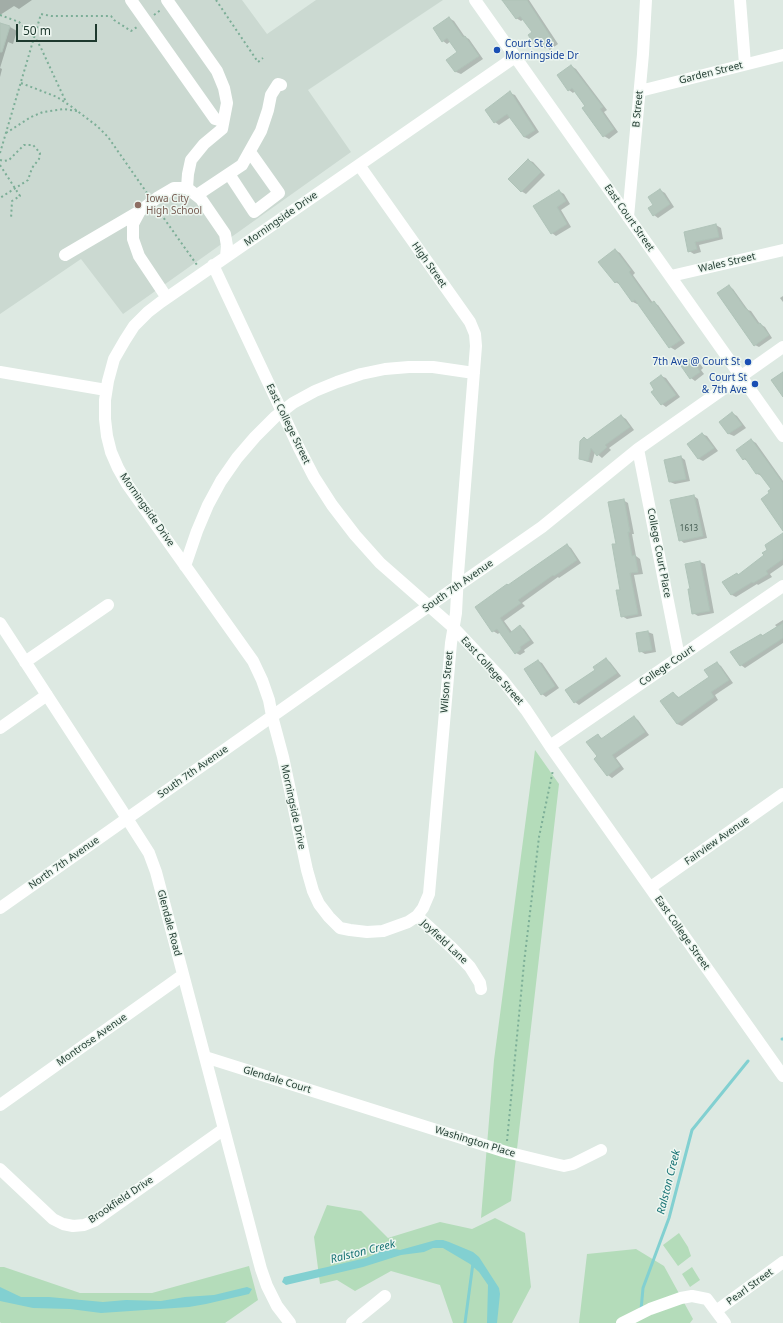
<!DOCTYPE html>
<style>
body{margin:0}
#map{position:relative;width:783px;height:1323px;overflow:hidden;background:#dde9e2;font-family:"Noto Sans",sans-serif}
canvas{display:block}
.scale{position:absolute;left:16px;top:24px;width:81px;height:18px;box-sizing:border-box;border:2px solid #1e392e;border-top:0;padding-left:5px;font-size:12px;line-height:14px;white-space:nowrap;color:#1e392e;-webkit-text-stroke:3px #edf6f0;paint-order:stroke}
</style>
<div id="map">
<canvas width="783" height="1323"></canvas>
<div class="scale">50 m</div>
</div>
<script>
const c = document.querySelector('canvas').getContext('2d');
c.lineJoin = 'round';
function fillPath(path, color) {
  c.fillStyle = color;
  c.fill(path, 'evenodd');
}
function toPath(rows) {
  const path = new Path2D();
  for (const r of rows) {
    path.moveTo(r[0], r[1]);
    for (let i = 2; i < r.length; i += 2) path.lineTo(r[i], r[i + 1]);
  }
  return path;
}
function stroke(path, color, width, dash) {
  c.strokeStyle = color;
  c.lineWidth = width;
  c.lineCap = dash ? 'butt' : 'round';
  c.setLineDash(dash || []);
  c.stroke(path);
}
function label(font, color, halo, rows, align = 'center') {
  c.font = font + ' "Noto Sans",sans-serif';
  c.lineWidth = 3;
  c.setLineDash([]);
  c.textBaseline = 'middle';
  c.strokeStyle = halo;
  c.fillStyle = color;
  for (const [text, x, y, turn = 0] of rows) {
    c.save();
    c.translate(x, y);
    c.rotate((+turn || 0) * Math.PI / 180);
    c.textAlign = isNaN(turn) ? turn : align;
    if (halo) c.strokeText(text, 0, 0);
    c.fillText(text, 0, 0);
    c.restore();
  }
}
const built = toPath([
 [0,0,242,0,267,34,316,0,443,0,308,90,351,152,123,314,81,259,0,314]
]);
const green = toPath([
 [535,750,559,784,511,1201,481,1218,494,1060],
 [327,1205,361,1211,388,1238,440,1222,472,1229,495,1218,525,1233,531,1287,512,1323,453,1323,440,1285,391,1271,355,1291,337,1280,320,1284,314,1237],
 [679,1233,688,1247,691,1256,678,1266,663,1245],
 [636,1249,664,1266,693,1319,690,1323,579,1323,587,1254],
 [249,1266,258,1300,225,1323,1,1323,0,1322,0,1267,4,1267,80,1293,152,1293],
 [692,1267,700,1280,690,1287,682,1274]
]);
const water = toPath([
 [436,1240,443,1240,449,1242,473,1252,479,1257,499,1288,500,1294,497,1323,487,1323,488,1285,479,1272,470,1264,443,1248,433,1248,424,1252,401,1255,363,1267,286,1285,282,1282,284,1277,366,1258,378,1253,381,1250,388,1248,400,1250],
 [0,1287,21,1297,49,1297,103,1302,126,1300,161,1301,185,1297,214,1295,247,1287,252,1289,249,1294,206,1304,189,1307,101,1313,70,1309,33,1308,0,1301]
]);
const shadow = toPath([
 [0,0,32,0,19,9,14,6,0,15],
 [503,0,529,0,558,44,550,50,544,45,541,47,536,44,533,33,524,19,521,21,516,18],
 [449,18,454,21,465,37,469,39,483,59,461,74,456,72,448,60,459,52,451,41,447,44,443,41],
 [0,25,10,27,17,31,13,44,8,42,0,68,2,69,0,77],
 [571,66,576,69,607,110,604,112,618,132,609,139,604,136,575,91,573,93,569,90],
 [510,93,515,95,539,132,529,139,524,137,511,117,499,125,495,122],
 [528,160,533,162,545,175,526,194,521,191],
 [660,190,665,193,674,207,658,218,654,215,655,205],
 [559,191,564,194,570,204,561,210,571,227,556,236,552,233],
 [716,225,721,228,723,239,699,245,701,252,694,254,689,251,685,233],
 [615,250,620,253,635,273,633,275,653,303,658,305,685,343,675,350,670,347,639,304,637,304,633,302,621,285,615,282],
 [729,286,733,289,748,310,751,311,760,324,765,327,772,338,759,347,755,345],
 [783,296,783,302,780,298],
 [693,358,698,361,703,368,701,370,704,374,695,381,691,378],
 [661,376,666,378,680,397,666,407,662,404,656,390],
 [732,413,737,416,746,428,734,436,729,434,721,422],
 [621,416,626,419,634,430,609,448,611,450,602,458,595,452,592,463,585,461,580,458,585,438,588,440],
 [702,434,707,436,718,451,703,461,699,459,688,444],
 [751,440,756,443,783,481,783,530,770,493,772,490,762,476,757,474,748,461,743,459],
 [681,457,685,460,690,481,675,484,670,482],
 [694,496,698,499,707,538,684,543,680,540],
 [623,500,628,503,634,534,632,534,636,556,640,559,643,574,634,575,642,616,627,619,622,616,618,544],
 [783,534,783,565,770,574,772,577,758,585,757,584,736,597,732,595,724,582,737,574,739,575,765,556],
 [567,545,571,548,581,563,559,578,558,577,522,603,525,606,504,621,512,632,520,626,524,629,534,643,524,650,525,652,520,655,516,653,500,632,498,634,493,631,509,586],
 [700,562,705,564,714,613,698,616,693,613,691,590],
 [783,620,783,643,745,668,741,665,761,635,763,636,777,627,775,625],
 [648,632,653,634,656,652,645,654,640,651,637,634],
 [606,659,610,662,621,676,579,705,575,702],
 [538,661,542,663,559,688,546,697,542,694],
 [717,663,721,666,733,683,715,695,718,700,682,726,677,724,673,693,680,698,711,677],
 [634,717,638,720,649,735,616,758,624,769,612,778,608,775,598,757,598,735,603,739]
]);
const stream = toPath([
 [782,1039,783,1039],
 [641,1310,643,1288,669,1218,692,1130,748,1061],
 [465,1323,473,1263]
]);
const building = toPath([
 [502,0,527,0,554,42,545,48,541,42,535,45,528,35,532,32,520,16,516,19,502,0],
 [449,17,463,37,465,36,479,56,455,72,446,60,457,52,447,38,442,42,433,28,449,17],
 [0,23,10,26,2,52,0,52,0,23],
 [571,65,603,107,600,109,614,129,603,137,582,108,585,106,572,88,568,91,557,75,571,65],
 [510,91,535,130,524,137,507,114,494,123,485,110,510,91],
 [528,159,541,172,521,192,508,179,528,159],
 [660,189,670,204,653,216,648,208,653,205,648,197,660,189],
 [559,190,566,201,557,207,567,224,551,234,533,206,559,190],
 [716,224,719,237,695,242,697,249,688,252,684,232,716,224],
 [615,249,631,270,629,272,651,303,654,301,681,340,669,348,635,300,632,302,617,281,615,283,598,262,615,249],
 [729,285,745,308,746,308,758,324,760,323,769,335,754,346,717,293,729,285],
 [693,357,699,365,697,367,700,372,690,379,681,366,693,357],
 [783,372,783,397,771,380,783,372],
 [661,375,676,395,661,405,651,392,654,390,650,383,661,375],
 [732,412,742,425,728,434,719,422,732,412],
 [621,415,630,427,605,445,607,447,597,456,591,448,588,461,579,459,580,441,584,437,587,440,621,415],
 [702,433,714,448,698,459,687,444,702,433],
 [751,439,783,483,783,531,761,499,769,493,768,491,771,489,759,473,756,474,745,458,743,460,736,450,751,439],
 [681,456,686,479,669,482,664,460,681,456],
 [694,495,703,536,679,541,670,500,694,495],
 [624,499,630,532,628,532,632,556,635,555,638,572,630,573,638,614,621,617,616,590,620,590,612,544,616,544,608,502,624,499],
 [783,533,783,559,766,571,768,574,753,583,752,582,731,595,722,582,737,573,738,575,764,555,762,553,767,550,765,545,783,533],
 [567,544,577,560,554,576,553,575,518,600,521,603,500,618,510,633,520,625,530,640,520,647,521,649,515,654,497,629,492,632,475,607,507,584,508,585,567,544],
 [700,561,710,611,692,614,688,589,690,589,685,564,700,561],
 [783,623,783,638,740,666,730,652,761,634,762,636,783,623],
 [648,631,652,650,639,652,636,633,648,631],
 [606,658,617,673,574,703,565,690,595,670,593,667,606,658],
 [538,660,555,686,541,695,524,669,538,660],
 [717,662,729,680,711,692,714,697,677,724,660,701,673,692,678,698,709,677,704,670,717,662],
 [634,716,645,732,612,755,620,766,607,776,594,759,597,756,586,742,598,734,601,739,634,716]
]);
const path = toPath([
 [216,0,258,62,263,58],
 [0,15,19,22,36,39,41,48,66,102],
 [154,15,162,9],
 [21,83,57,97,72,107,97,126,108,137,147,193],
 [6,133,31,117,43,112,64,109,77,111],
 [0,153,41,14,51,16,111,16,114,20,131,31,137,27],
 [0,160,4,161,9,160,24,145,33,145,40,153,39,159,32,168,28,180,0,198],
 [0,165,20,196,12,201,11,219],
 [158,210,197,265],
 [507,1141,524,963,539,837,553,770]
]);
const minor = toPath([
 [131,0,215,119,223,121],
 [167,0,217,71,224,88,227,103,222,129,204,144,191,160,188,174,187,188],
 [475,0,783,436],
 [740,0,745,64],
 [640,91,783,55],
 [359,165,470,322,475,334,476,346,458,574,456,613,451,643,429,894,423,908,417,916,408,922,383,931,367,932,350,930,340,928,329,917,319,904,313,891,307,870,283,757,272,716,269,700,262,680,253,661,127,484,118,468,111,452,107,436,105,419,105,400,108,381,114,359,125,340,134,326,148,312,161,302,359,165,515,57],
 [229,174,254,212,279,193,250,152],
 [197,195,242,165,261,131,268,110,271,95,278,84,281,85],
 [628,217,643,54,646,0],
 [65,255,140,211],
 [213,265,299,448,314,477,332,505,355,535,380,563,454,628,501,678,526,710,550,746,783,1076],
 [671,276,783,250],
 [167,298,139,256,133,239,133,224,140,211,157,198,174,188,187,188,201,199,225,234,227,246,226,257],
 [0,372,106,390],
 [638,449,679,657],
 [185,566,197,531,208,505,221,481,237,458,255,437,275,417,293,403,315,391,337,382,361,374,385,369,409,367,433,367,474,373],
 [0,623,121,809,149,853,156,872,261,1269,267,1286,277,1306,290,1323],
 [25,662,108,605],
 [0,728,47,695],
 [550,746,783,586],
 [651,887,783,794],
 [0,908,440,598,542,527,638,449,783,347],
 [417,916,452,948,470,967,480,983,481,989],
 [205,1057,506,1152,555,1164,564,1166,573,1164,601,1150],
 [0,1105,183,975],
 [0,1169,53,1219,63,1224,73,1226,84,1225,94,1221,224,1129],
 [716,1311,783,1262],
 [352,1323,385,1296],
 [622,1323,650,1309,681,1298,692,1296,707,1299,725,1323]
]);
const markers = [
 [497,50,4,"#1a4fb4"],
 [138,205,4,"#8d6e63"],
 [748,362,4,"#1a4fb4"],
 [755,384,4,"#1a4fb4"]
];
const numberNames = [
 ["1613",689,529]
];
const transitNames = [
 ["Court St &",505,44,"left"],
 ["Morningside Dr",505,56,"left"],
 ["7th Ave @ Court St",740,362],
 ["Court St",747,378],
 ["& 7th Ave",747,390]
];
const streetNames = [
 ["Garden Street",711,73,-14],
 ["B Street",638,109,-85],
 ["East Court Street",629,218,55],
 ["Morningside Drive",281,219,-35],
 ["Wales Street",727,263,-13],
 ["High Street",429,265,55],
 ["East College Street",288,424,64],
 ["Morningside Drive",147,510,55],
 ["College Court Place",659,553,79],
 ["South 7th Avenue",458,586,-35],
 ["College Court",667,666,-34],
 ["East College Street",492,671,48],
 ["Wilson Street",447,682,-85],
 ["South 7th Avenue",193,772,-35],
 ["Morningside Drive",293,807,78],
 ["Fairview Avenue",717,841,-35],
 ["North 7th Avenue",64,863,-35],
 ["Glendale Road",169,923,75],
 ["East College Street",682,933,55],
 ["Joyfield Lane",444,942,43],
 ["Montrose Avenue",92,1040,-35],
 ["Glendale Court",277,1080,17],
 ["Washington Place",475,1142,17],
 ["Brookfield Drive",121,1200,-34],
 ["Pearl Street",750,1287,-36]
];
const educationNames = [
 ["Iowa City",146,199],
 ["High School",146,211]
];
const waterNames = [
 ["Ralston Creek",669,1182,-76],
 ["Ralston Creek",363,1252,-14]
];
fillPath(built, '#cbd9d1');
fillPath(green, '#b4dcba');
fillPath(water, '#82d0d1');
fillPath(shadow, '#0003');
stroke(stream, '#82d0d1', 3);
fillPath(building, '#b5c7bd');
stroke(building, '#afc3b8', 1);
stroke(path, '#7cae97', 2, [2, 3]);
stroke(minor, '#fff', 12);
for (const [x, y, r, color] of markers) {
  const dot = new Path2D();
  dot.arc(x, y, r, 0, 2 * Math.PI);
  c.fillStyle = color;
  c.fill(dot);
  stroke(dot, '#edf6f0', 1.5);
}
label('8px', '#445c52', null, numberNames);
label('10px', '#164399', '#edf6f0', transitNames, 'right');
label('10px', '#1e392e', '#edf6f0', streetNames);
label('10px', '#785e54', '#edf6f0', educationNames, 'left');
label('italic 11px', '#187375', '#edf6f0', waterNames);
</script>
